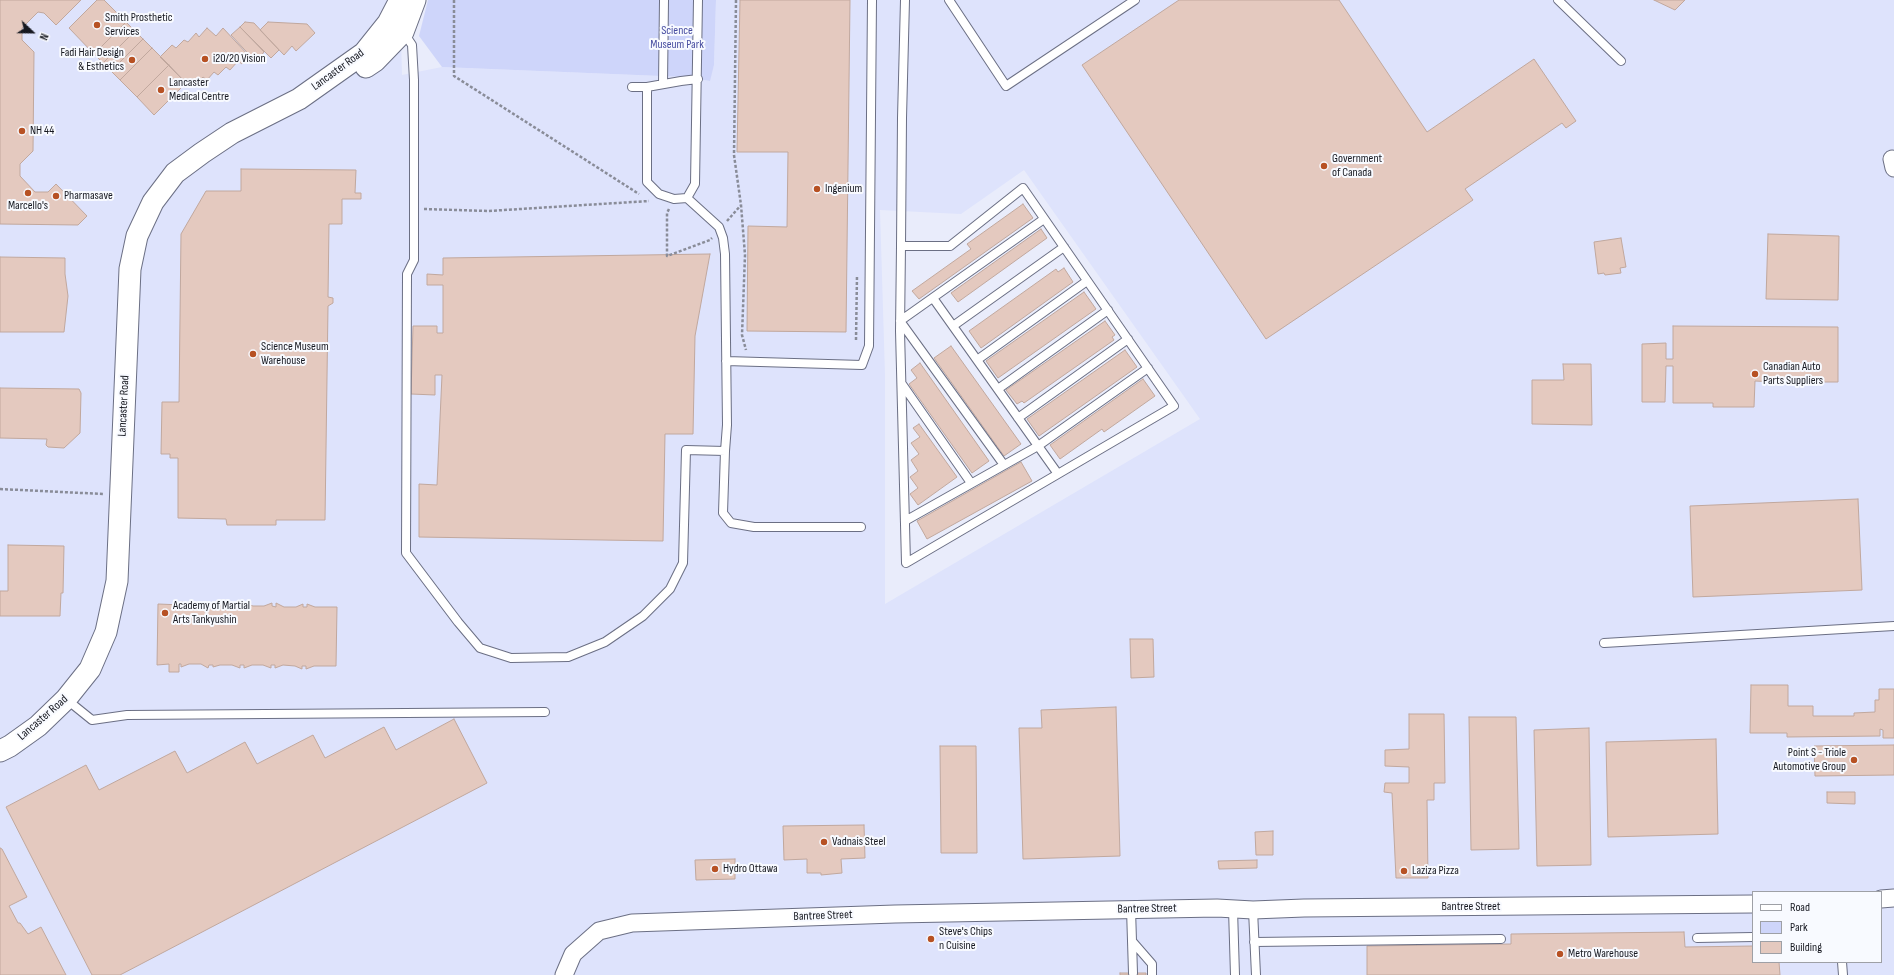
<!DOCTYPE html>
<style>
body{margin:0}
#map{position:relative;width:1894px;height:975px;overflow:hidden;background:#e9ecfb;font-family:"Sofia Sans Condensed",sans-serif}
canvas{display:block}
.legend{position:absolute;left:1752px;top:891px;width:130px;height:72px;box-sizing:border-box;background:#f8faff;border:1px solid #9ea0a6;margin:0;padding:5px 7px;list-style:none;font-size:12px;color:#161820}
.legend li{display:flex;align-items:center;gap:8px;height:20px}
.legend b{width:20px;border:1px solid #9ea0a6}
.north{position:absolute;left:12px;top:12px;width:40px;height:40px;-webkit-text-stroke:3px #f8faff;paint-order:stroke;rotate:112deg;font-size:11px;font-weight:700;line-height:16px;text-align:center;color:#161820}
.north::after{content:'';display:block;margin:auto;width:14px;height:18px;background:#161820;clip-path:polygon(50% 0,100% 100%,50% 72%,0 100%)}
</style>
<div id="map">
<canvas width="1894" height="975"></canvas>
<ul class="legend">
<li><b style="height:5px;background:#fff"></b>Road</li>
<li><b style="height:11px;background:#ced5fa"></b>Park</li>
<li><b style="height:11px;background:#e4c9bf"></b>Building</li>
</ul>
<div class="north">N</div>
</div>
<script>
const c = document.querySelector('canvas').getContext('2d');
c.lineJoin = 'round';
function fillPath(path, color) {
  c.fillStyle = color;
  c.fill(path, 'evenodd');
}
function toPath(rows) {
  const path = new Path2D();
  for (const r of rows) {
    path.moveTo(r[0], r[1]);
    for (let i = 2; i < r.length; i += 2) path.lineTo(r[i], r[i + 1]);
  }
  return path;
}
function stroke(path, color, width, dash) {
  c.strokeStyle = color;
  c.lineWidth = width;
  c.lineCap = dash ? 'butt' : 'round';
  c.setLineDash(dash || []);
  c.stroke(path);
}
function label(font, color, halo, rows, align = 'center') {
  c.font = font + ' "Sofia Sans Condensed",sans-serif';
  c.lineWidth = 4;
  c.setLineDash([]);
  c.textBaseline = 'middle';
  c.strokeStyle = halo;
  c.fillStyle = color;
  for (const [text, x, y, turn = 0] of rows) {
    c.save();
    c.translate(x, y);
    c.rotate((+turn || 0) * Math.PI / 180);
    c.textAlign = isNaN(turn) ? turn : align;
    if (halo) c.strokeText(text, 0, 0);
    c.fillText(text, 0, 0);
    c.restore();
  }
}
const built = toPath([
 [0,0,400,0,402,75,442,67,685,77,709,81,714,65,716,0,1894,0,1894,975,0,975],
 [1024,170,1200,419,885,604,885,375,880,210,961,214],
 [1753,892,1881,892,1881,962,1753,962]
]);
const green = toPath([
 [428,0,716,0,714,65,710,81,685,77,442,67,419,36]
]);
const building = toPath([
 [0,0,81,0,56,25,44,13,38,12,22,28,22,40,34,52,33,151,20,164,20,176,35,192,48,192,56,184,87,216,78,225,0,224,0,0],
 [97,0,104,0,126,22,94,54,69,28,97,0],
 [740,0,850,0,846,332,747,331,748,226,787,227,788,152,737,152,740,0],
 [1179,0,1339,0,1427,132,1534,59,1576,121,1566,128,1562,123,1465,189,1473,200,1266,339,1082,65,1179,0],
 [1654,0,1685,0,1675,10,1654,0],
 [126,22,135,31,103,63,94,54,126,22],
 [245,22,254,23,279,50,271,58,240,27,245,22],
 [268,22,307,24,315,33,296,51,292,46,284,55,260,30,268,22],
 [240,27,264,52,256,62,231,35,240,27],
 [207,28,216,36,223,28,249,56,242,64,238,61,230,70,226,67,218,75,214,72,207,80,203,77,194,86,186,83,160,57,172,45,176,48,184,40,188,42,196,33,199,37,207,28],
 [135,31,143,39,111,71,103,63,135,31],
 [143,39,152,48,120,80,111,71,143,39],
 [152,48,169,65,137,97,120,80,152,48],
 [169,65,186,83,154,115,137,97,169,65],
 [241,169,356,170,355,193,361,193,361,199,342,199,342,224,329,224,328,297,333,298,333,303,328,306,325,520,276,520,276,525,227,525,226,519,178,518,178,458,170,458,170,454,161,454,162,402,179,402,181,234,206,191,241,191,241,169],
 [1023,204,1033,218,919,299,912,291,971,249,967,244,1023,204],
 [1041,229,1047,238,958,302,951,293,1041,229],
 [1768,234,1839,236,1838,300,1766,299,1768,234],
 [1621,238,1626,267,1620,268,1621,273,1605,275,1604,273,1598,274,1594,242,1621,238],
 [710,254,695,336,693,434,665,434,663,541,419,537,419,484,437,485,442,375,435,375,435,395,411,394,413,326,437,326,437,333,443,333,443,285,427,285,427,274,443,275,443,258,710,254],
 [0,257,65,258,65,274,68,296,64,332,0,332,0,257],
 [1064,268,1073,282,981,348,969,331,1056,269,1058,272,1064,268],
 [1084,292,1096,309,998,378,986,361,1084,292],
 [1105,321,1115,335,1112,337,1114,340,1024,403,1022,401,1017,404,1006,390,1105,321],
 [1673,326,1838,327,1838,382,1796,382,1796,383,1755,381,1754,407,1713,407,1713,403,1673,403,1673,366,1666,366,1665,402,1642,402,1642,344,1666,343,1666,359,1673,359,1673,326],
 [951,346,1021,444,1004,456,934,358,951,346],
 [1125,350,1137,367,1039,436,1027,419,1125,350],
 [920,363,989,461,972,473,909,384,917,378,911,370,920,363],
 [1563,364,1591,364,1592,425,1532,424,1532,380,1564,380,1563,364],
 [1143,379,1155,396,1104,432,1102,429,1060,459,1050,445,1143,379],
 [0,388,79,389,81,393,80,433,64,448,48,447,46,445,47,439,0,438,0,388],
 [919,424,957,477,918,505,910,494,918,488,910,477,918,471,911,460,919,454,911,443,920,437,913,428,919,424],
 [1021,462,1032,481,927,539,917,521,1021,462],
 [1858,499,1862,590,1693,597,1690,506,1858,499],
 [8,545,64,546,63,593,61,593,60,616,0,616,0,591,8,591,8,545],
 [182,602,190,605,201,605,210,602,210,606,213,605,213,603,221,606,233,606,241,603,241,606,244,606,244,603,253,606,264,606,272,603,272,606,276,607,276,603,284,607,296,607,303,604,303,607,307,607,307,604,315,607,337,607,336,666,314,666,306,669,306,666,302,666,302,669,295,666,283,665,275,668,275,665,271,665,271,668,263,665,252,665,244,668,244,665,240,665,240,668,232,665,220,665,213,667,213,665,209,665,208,668,201,664,189,664,181,667,181,664,179,664,179,672,169,672,169,664,157,665,158,604,182,605,182,602],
 [1130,639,1153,639,1154,677,1131,678,1130,639],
 [1751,685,1788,685,1788,706,1813,706,1813,716,1854,716,1854,713,1875,712,1875,700,1879,700,1879,689,1894,689,1894,738,1883,738,1883,730,1880,729,1880,736,1787,737,1787,733,1750,733,1751,685],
 [1116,707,1120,856,1023,859,1019,728,1042,728,1041,710,1116,707],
 [1409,714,1444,714,1445,783,1434,783,1434,800,1427,800,1428,878,1396,878,1392,793,1384,792,1385,783,1409,783,1409,767,1385,766,1385,750,1409,749,1409,714],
 [1469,717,1516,717,1519,849,1471,850,1469,717],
 [454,719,487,783,120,975,92,975,6,807,86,765,99,790,175,751,187,773,245,742,257,764,313,735,325,758,384,727,396,750,454,719],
 [1589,728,1591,865,1537,866,1534,730,1589,728],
 [1716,739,1718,834,1608,837,1606,742,1716,739],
 [1894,745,1894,775,1815,776,1814,746,1894,745],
 [940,746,976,746,977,853,941,853,940,746],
 [1827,792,1855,792,1855,804,1827,803,1827,792],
 [864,825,865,858,841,859,842,873,821,875,821,873,807,873,807,859,784,860,783,826,864,825],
 [1273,831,1273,855,1256,855,1255,832,1273,831],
 [0,848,2,849,27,897,9,906,18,923,20,923,28,934,41,927,66,975,0,975,0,848],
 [735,859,735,879,696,880,695,860,735,859],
 [1257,860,1257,868,1219,869,1218,861,1257,860],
 [1684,932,1685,947,1753,946,1753,962,1779,962,1780,975,1367,975,1367,946,1511,944,1511,934,1684,932],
 [1120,973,1146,973,1146,975,1120,975,1120,973]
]);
const path = toPath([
 [454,0,454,76,639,194],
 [736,0,734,155,741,205,745,255,742,335,746,350],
 [424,209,488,211,649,201],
 [669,209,667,213,667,256,710,240,712,238],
 [727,221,741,205],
 [856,340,857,275],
 [0,489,103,494]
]);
const service = toPath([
 [949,0,1006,86,1135,0],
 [1558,0,1621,61],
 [404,33,412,45,414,80,414,260,407,274,406,553,458,622,480,648,511,658,568,657,605,642,643,616,670,589,683,563,686,450,725,451],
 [663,84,664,0],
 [632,87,647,87,681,81,698,79],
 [647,87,647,182,659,194,674,199,687,198,695,184,698,0],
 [687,198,719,227,723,238,725,254,727,425,725,451,723,513,731,523,754,527,861,527],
 [901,246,950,246,1023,188,1174,406,906,563,900,331,901,246,902,118,905,0],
 [933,298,1058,474],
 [953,326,1064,247],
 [977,360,1087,281],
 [726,361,862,365,869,346,872,0],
 [902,384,971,483],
 [998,389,1108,310],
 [1018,418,1128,339],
 [1004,465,900,321,1044,219],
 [905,521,1038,446,1148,368],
 [1604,643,1894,626],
 [66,699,92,720,127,715,545,712],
 [1131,909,1132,941,1152,964,1152,975],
 [1233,909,1235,975],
 [1253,910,1256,975],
 [1697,938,1753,937],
 [1132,941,1133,973],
 [1254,942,1501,939],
 [1842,962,1843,975]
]);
const minor = toPath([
 [1892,159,1894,168],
 [1881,899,1894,898],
 [564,975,573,954,599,931,632,923,895,914,1217,908,1253,910,1304,908,1753,904]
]);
const tertiary = toPath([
 [366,67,375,61,403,32,415,0],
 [0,751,10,746,38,726,66,699,90,669,106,632,117,581,130,269,137,236,153,202,175,173,202,153,232,133,299,99,364,53,388,23,400,0]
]);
const markers = [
 [97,25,4,"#b75123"],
 [205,59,4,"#b75123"],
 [132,60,4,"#b75123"],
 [161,90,4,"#b75123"],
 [22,131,4,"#b75123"],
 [1324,166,4,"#b75123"],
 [817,189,4,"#b75123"],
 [28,193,4,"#b75123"],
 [56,196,4,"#b75123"],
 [253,354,4,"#b75123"],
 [1755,374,4,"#b75123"],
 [165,613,4,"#b75123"],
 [1854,760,4,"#b75123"],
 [824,842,4,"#b75123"],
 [715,869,4,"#b75123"],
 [1404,871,4,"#b75123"],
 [931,939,4,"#b75123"],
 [1560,954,4,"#b75123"]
];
const poiNames = [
 ["Smith Prosthetic",105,18],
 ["Services",105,32],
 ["Fadi Hair Design",124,53,"right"],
 ["& Esthetics",124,67,"right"],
 ["i20/20 Vision",213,59],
 ["Lancaster",169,83],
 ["Medical Centre",169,97],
 ["NH 44",30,131],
 ["Government",1332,159],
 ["of Canada",1332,173],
 ["Ingenium",825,189],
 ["Pharmasave",64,196],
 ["Marcello's",28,206,"center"],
 ["Science Museum",261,347],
 ["Warehouse",261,361],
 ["Canadian Auto",1763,367],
 ["Parts Suppliers",1763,381],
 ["Academy of Martial",173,606],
 ["Arts Tankyushin",173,620],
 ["Point S - Triole",1846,753,"right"],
 ["Automotive Group",1846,767,"right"],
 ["Vadnais Steel",832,842],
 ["Hydro Ottawa",723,869],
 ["Laziza Pizza",1412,871],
 ["Steve's Chips",939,932],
 ["n Cuisine",939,946],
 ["Metro Warehouse",1568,954]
];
const parkNames = [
 ["Science",677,31],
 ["Museum Park",677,45]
];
const streetNames = [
 ["Lancaster Road",338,70,-36],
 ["Lancaster Road",124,406,-87],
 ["Lancaster Road",43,718,-41],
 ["Bantree Street",1471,907],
 ["Bantree Street",1147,909,-1],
 ["Bantree Street",823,916,-2]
];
fillPath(built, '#dee3fc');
fillPath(green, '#ced5fa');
fillPath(building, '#e4c9bf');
stroke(building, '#c1a89e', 1);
stroke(service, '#6b6f84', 10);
stroke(minor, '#6b6f84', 19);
stroke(tertiary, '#6b6f84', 23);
stroke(path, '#898c98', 2.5, [3, 2]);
stroke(service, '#fff', 8);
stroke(minor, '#fff', 17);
stroke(tertiary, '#fff', 21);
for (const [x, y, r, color] of markers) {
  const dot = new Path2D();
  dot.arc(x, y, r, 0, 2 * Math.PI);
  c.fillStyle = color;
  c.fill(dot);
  stroke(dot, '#f8faff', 1.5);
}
label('12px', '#161820', '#f8faff', poiNames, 'left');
label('12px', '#474da0', '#f8faff', parkNames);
label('12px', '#161820', '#f8faff', streetNames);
</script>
